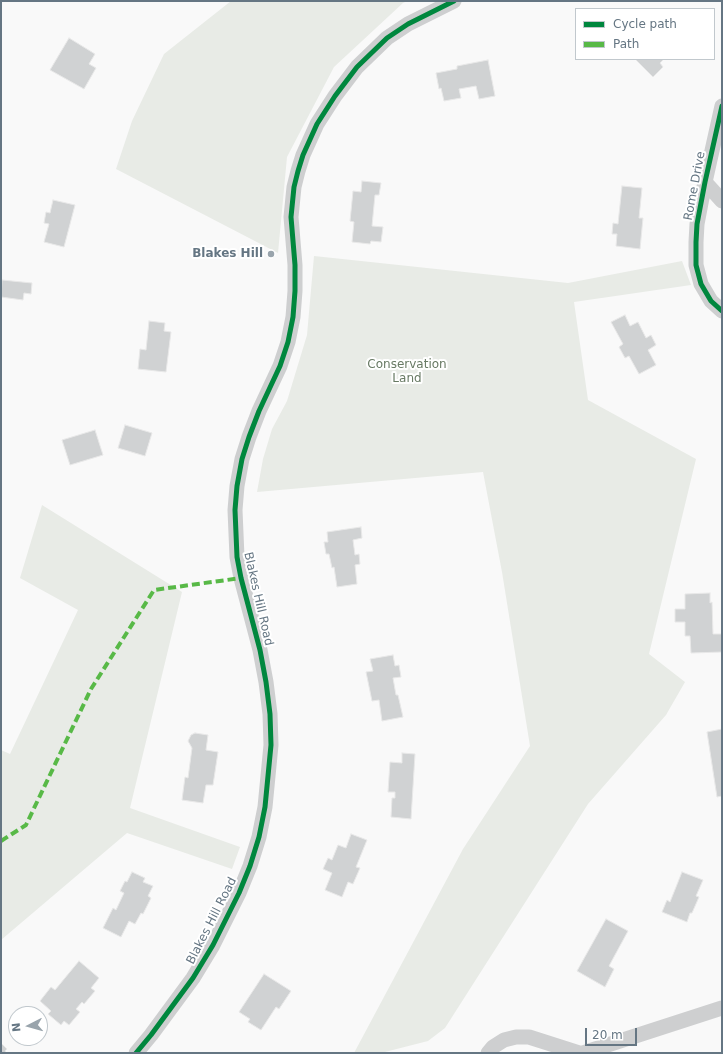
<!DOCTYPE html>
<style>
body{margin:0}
#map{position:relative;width:723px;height:1054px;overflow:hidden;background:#f9f9f9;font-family:"DejaVu Sans",sans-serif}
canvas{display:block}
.frame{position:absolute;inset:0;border:2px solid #657683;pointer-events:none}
.legend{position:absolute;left:575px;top:8px;width:140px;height:52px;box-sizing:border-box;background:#fff;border:1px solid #c1c8cd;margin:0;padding:5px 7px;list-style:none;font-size:12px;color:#657683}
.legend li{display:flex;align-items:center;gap:8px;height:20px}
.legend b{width:20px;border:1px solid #c1c8cd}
.north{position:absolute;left:8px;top:1006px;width:40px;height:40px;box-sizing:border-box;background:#fff;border:1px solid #c1c8cd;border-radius:50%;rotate:264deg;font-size:11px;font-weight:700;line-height:16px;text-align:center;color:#657683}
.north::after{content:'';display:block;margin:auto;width:14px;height:18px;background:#99a4ac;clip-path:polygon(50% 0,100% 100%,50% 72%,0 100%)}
.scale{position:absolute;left:585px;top:1028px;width:52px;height:18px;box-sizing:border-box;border:2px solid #657683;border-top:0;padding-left:5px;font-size:12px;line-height:14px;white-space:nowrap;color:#657683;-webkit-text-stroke:3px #fff;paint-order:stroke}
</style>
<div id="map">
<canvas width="723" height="1054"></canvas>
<div class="frame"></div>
<ul class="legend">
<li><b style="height:5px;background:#00873e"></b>Cycle path</li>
<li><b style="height:5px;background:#58b947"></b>Path</li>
</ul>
<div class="north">N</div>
<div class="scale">20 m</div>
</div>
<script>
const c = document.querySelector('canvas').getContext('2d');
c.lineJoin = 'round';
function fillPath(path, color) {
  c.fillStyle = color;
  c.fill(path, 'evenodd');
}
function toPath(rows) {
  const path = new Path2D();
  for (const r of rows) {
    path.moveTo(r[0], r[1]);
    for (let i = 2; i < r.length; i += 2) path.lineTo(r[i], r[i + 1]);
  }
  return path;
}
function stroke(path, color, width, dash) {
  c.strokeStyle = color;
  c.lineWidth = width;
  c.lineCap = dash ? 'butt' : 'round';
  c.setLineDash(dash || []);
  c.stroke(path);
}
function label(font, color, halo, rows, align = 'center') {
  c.font = font + ' "DejaVu Sans",sans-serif';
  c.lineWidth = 4;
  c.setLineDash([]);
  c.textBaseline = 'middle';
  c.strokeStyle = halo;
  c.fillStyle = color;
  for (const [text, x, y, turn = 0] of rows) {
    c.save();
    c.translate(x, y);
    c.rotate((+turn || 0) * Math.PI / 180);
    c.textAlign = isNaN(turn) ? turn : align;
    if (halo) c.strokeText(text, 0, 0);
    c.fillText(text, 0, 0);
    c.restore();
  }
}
const green = toPath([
 [231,1,407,1,403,3,334,67,287,157,278,253,116,169,132,121,164,54],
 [314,256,568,283,682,261,691,285,574,302,588,400,696,459,649,654,685,682,666,715,588,804,445,1028,428,1041,381,1053,354,1053,463,849,530,746,502,572,483,472,257,492,263,459,272,429,287,401,307,335],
 [42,505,182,592,130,808,240,847,232,869,127,833,1,940,1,750,10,754,78,610,20,578]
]);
const building = toPath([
 [69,38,95,54,89,64,96,68,84,89,50,70,69,38],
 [635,59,664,59,660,63,663,67,653,77,635,59],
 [488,60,495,96,479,99,476,86,459,89,461,98,444,101,441,88,439,89,436,73,457,69,457,66,488,60],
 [362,181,381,183,379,195,375,195,372,226,383,227,381,242,371,241,370,244,352,242,354,222,350,221,353,191,361,192,362,181],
 [622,186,642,188,639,218,643,218,640,249,616,246,617,234,612,234,613,223,618,224,622,186],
 [53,200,75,205,64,247,44,242,49,224,44,223,46,212,50,213,53,200],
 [2,280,32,283,31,294,24,293,23,300,1,297,2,280],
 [625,315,630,326,638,322,646,338,651,335,656,345,648,350,656,365,639,374,629,356,625,358,619,347,623,344,611,322,625,315],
 [149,321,165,323,164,331,171,332,166,372,138,369,140,349,146,350,149,321],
 [125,425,152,433,145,456,118,448,125,425],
 [95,430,103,455,70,465,62,440,95,430],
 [361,527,362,538,353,540,355,555,359,554,360,564,355,565,357,584,337,587,334,567,332,568,329,554,326,554,324,542,328,542,327,532,361,527],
 [710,593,710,603,712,602,713,634,722,634,722,652,691,653,690,636,685,636,685,622,675,622,675,609,685,609,685,594,710,593],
 [393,655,395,666,399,665,401,677,393,678,396,695,398,695,403,717,382,721,379,700,372,701,366,672,373,671,370,659,393,655],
 [722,729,722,796,717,797,707,732,722,729],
 [195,733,208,735,206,750,218,752,213,785,206,785,203,803,182,800,185,777,188,778,192,748,188,741,191,735,195,733],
 [402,753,415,754,411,819,391,817,392,798,395,798,395,792,388,792,390,762,402,763,402,753],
 [351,834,367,840,356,867,360,868,353,884,348,882,342,897,325,890,332,873,323,869,328,858,332,860,338,845,346,848,351,834],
 [132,872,145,878,143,882,153,886,148,896,151,898,143,914,141,913,135,924,129,921,121,937,103,928,113,908,116,910,124,893,120,891,125,881,127,882,132,872],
 [682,872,703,880,696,896,699,897,692,913,690,913,687,922,662,912,667,900,670,902,682,872],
 [606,919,628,931,609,966,614,969,605,987,577,971,606,919],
 [79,961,99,978,91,988,95,991,84,1004,82,1002,76,1009,80,1012,69,1025,64,1021,61,1025,48,1014,51,1011,40,1001,51,987,55,990,79,961],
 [264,974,291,991,279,1009,276,1007,261,1030,248,1022,250,1019,239,1012,264,974],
 [1,1043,7,1049,5,1051,7,1053,1,1053,1,1043]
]);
const minor = toPath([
 [722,106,705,182,697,224,696,242,696,265,701,284,711,301,722,311],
 [705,182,722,201],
 [136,1053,151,1035,193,978,213,945,239,893,250,866,259,837,265,807,271,745,270,714,266,682,260,650,241,578,237,557,235,510,237,486,242,459,249,437,259,411,280,366,288,342,293,317,295,291,295,265,291,217,294,187,298,171,303,155,317,124,335,96,357,67,387,38,408,24,454,1],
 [488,1053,493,1047,504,1040,516,1037,529,1037,579,1053],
 [583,1053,722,1008]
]);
const quiet = toPath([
 [1,841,26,825,91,689,154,590,241,578]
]);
const cycleway = toPath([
 [722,106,705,182,697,224,696,242,696,265,701,284,711,301,722,311],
 [136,1053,151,1035,193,978,213,945,239,893,250,866,259,837,265,807,271,745,270,714,266,682,260,650,241,578,237,557,235,510,237,486,242,459,249,437,259,411,280,366,288,342,293,317,295,291,295,265,291,217,294,187,298,171,303,155,317,124,335,96,357,67,387,38,408,24,454,1]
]);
const markers = [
 [271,254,4,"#99a4ac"]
];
const streetNames = [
 ["Rome Drive",695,186,-79],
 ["Blakes Hill Road",258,599,77],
 ["Blakes Hill Road",212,921,-63]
];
const poiNames = [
 ["Blakes Hill",263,254]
];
const parkNames = [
 ["Conservation",407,365],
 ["Land",407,379]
];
fillPath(green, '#e8ebe6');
fillPath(building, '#d0d2d3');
stroke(building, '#e8e8e8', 1);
stroke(minor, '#cecfd0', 15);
stroke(quiet, '#58b947', 4, [8, 4]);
stroke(cycleway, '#00873e', 5);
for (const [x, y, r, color] of markers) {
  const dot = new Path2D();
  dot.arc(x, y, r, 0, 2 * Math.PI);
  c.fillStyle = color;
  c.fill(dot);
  stroke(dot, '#fff', 1.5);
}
label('12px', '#657683', '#fff', streetNames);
label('bold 12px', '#657683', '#fff', poiNames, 'right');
label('12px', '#687a64', '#fff', parkNames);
</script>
